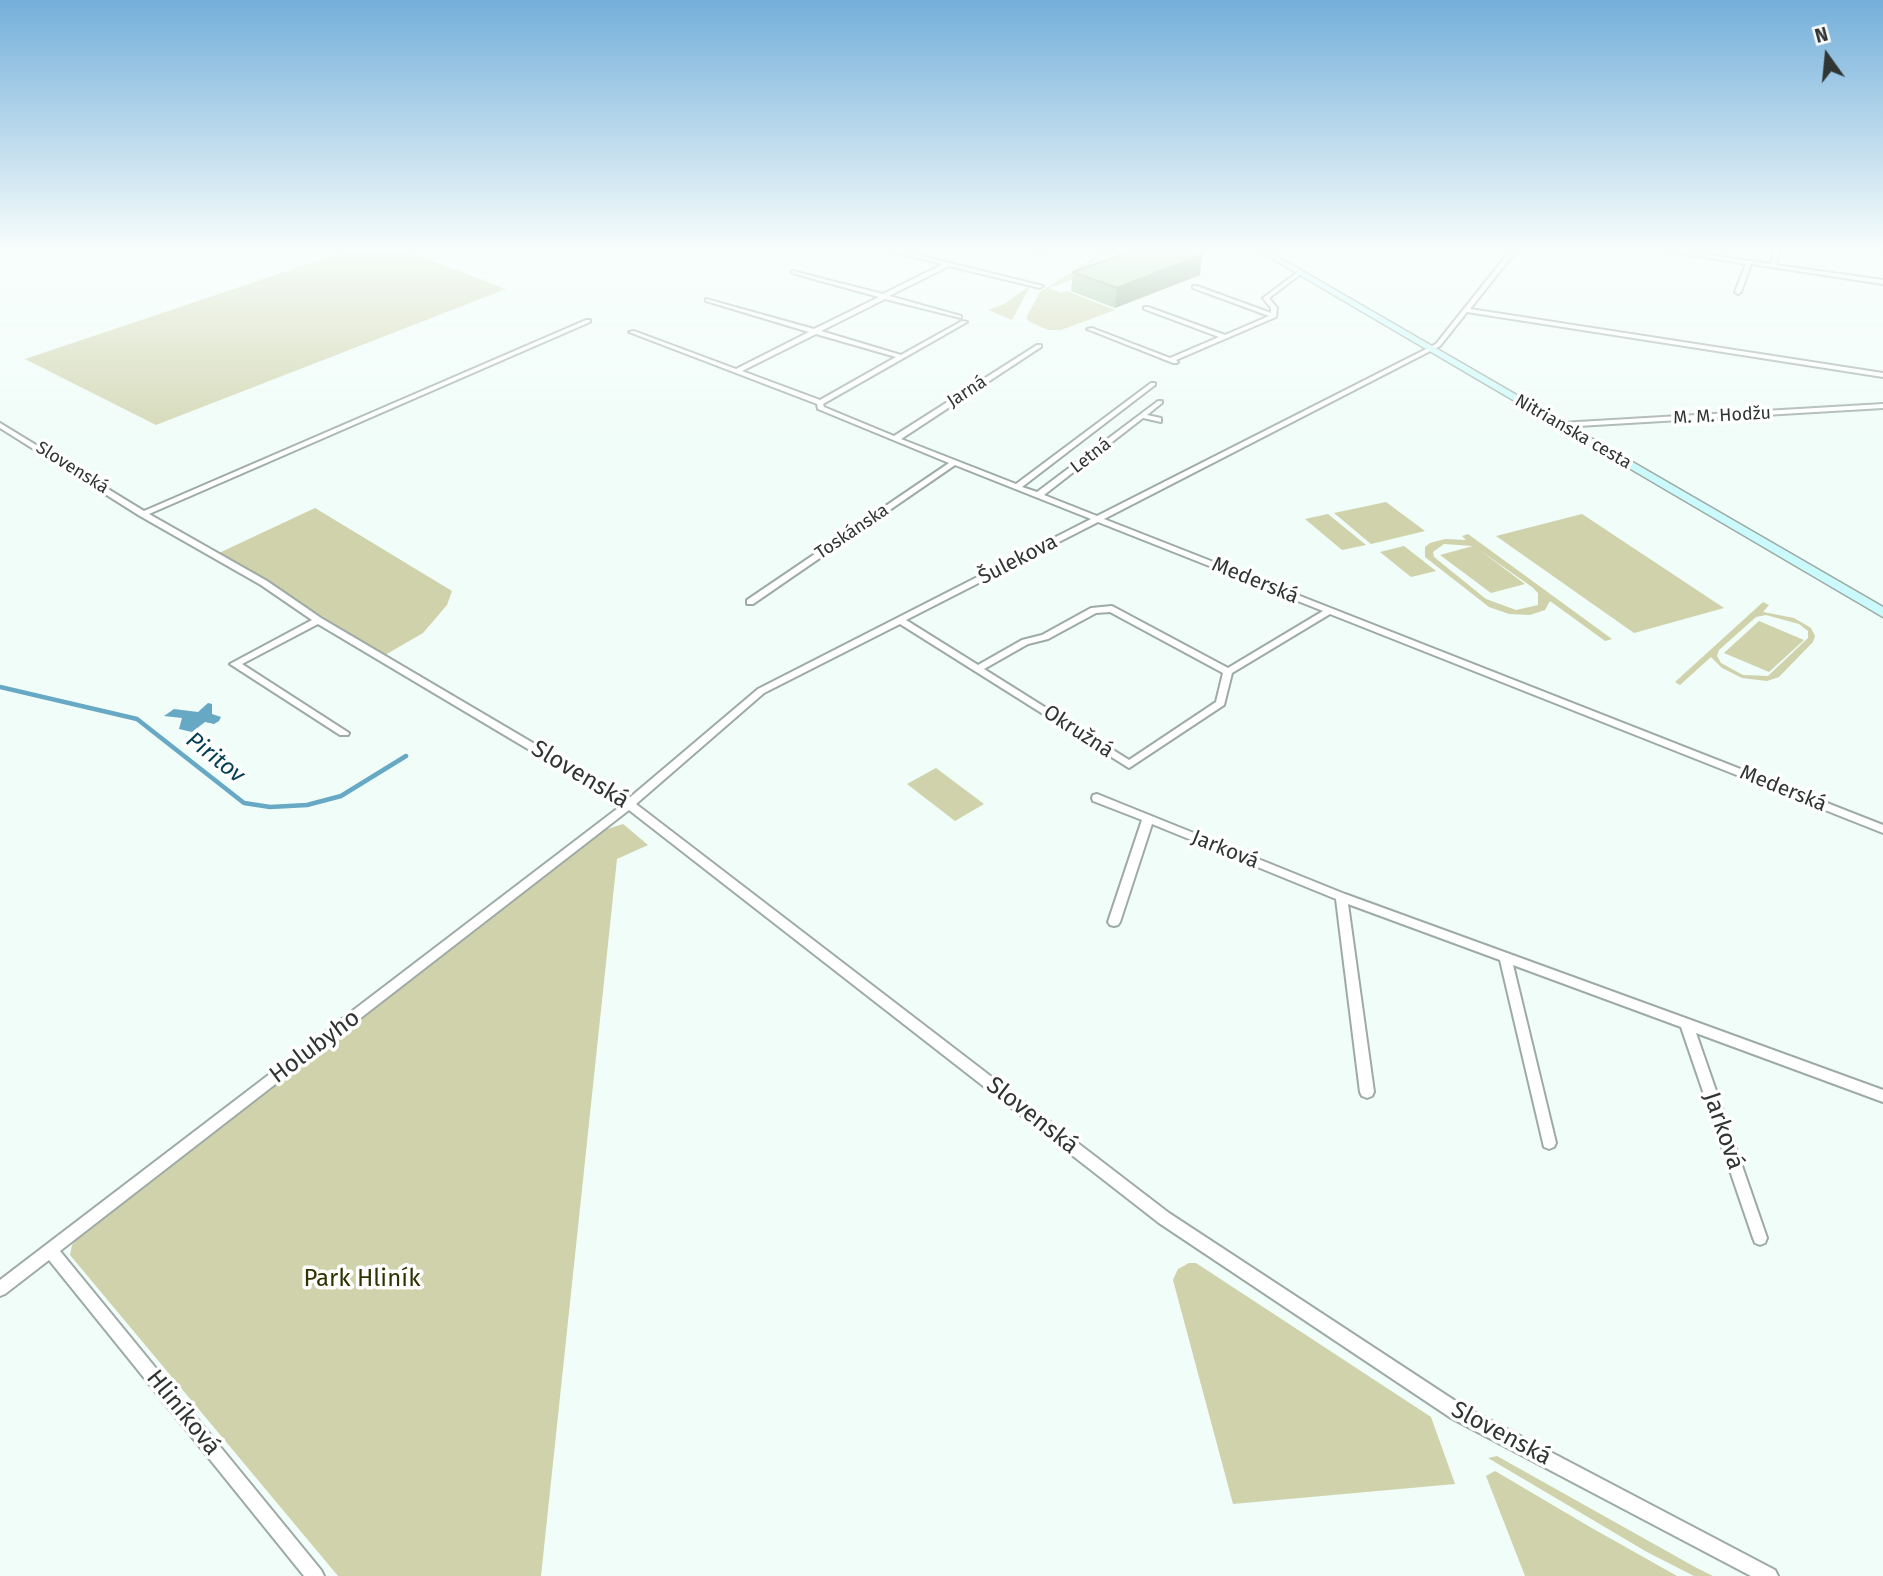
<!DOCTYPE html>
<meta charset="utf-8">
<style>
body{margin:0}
#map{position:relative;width:1883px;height:1576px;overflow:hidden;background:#f0fdf8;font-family:"Fira Sans",sans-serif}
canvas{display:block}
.north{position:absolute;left:1792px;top:21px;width:70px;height:70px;-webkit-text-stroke:5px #fff;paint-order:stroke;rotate:345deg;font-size:19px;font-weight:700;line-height:28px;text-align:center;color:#303533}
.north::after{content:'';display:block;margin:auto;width:24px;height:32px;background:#303533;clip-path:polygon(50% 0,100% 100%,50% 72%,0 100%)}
</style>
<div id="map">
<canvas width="1883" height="1576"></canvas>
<div class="north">N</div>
</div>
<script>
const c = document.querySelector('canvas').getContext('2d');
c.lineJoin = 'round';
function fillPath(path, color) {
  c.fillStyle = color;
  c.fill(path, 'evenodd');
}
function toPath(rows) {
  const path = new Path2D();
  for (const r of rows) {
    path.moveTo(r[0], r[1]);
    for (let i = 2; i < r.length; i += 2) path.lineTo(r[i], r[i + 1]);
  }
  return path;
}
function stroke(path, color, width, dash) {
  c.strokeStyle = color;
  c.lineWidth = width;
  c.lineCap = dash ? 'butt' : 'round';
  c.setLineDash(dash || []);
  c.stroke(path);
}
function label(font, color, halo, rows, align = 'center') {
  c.font = font + ' "Fira Sans",sans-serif';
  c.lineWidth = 7;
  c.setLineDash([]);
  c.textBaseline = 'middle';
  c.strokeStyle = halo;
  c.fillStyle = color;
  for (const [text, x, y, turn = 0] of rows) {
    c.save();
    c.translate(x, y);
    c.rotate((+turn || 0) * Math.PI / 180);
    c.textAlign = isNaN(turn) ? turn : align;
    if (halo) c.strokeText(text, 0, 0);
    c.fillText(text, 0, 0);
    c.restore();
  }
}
const green = toPath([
 [347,251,406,251,506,289,156,425,25,359],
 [1105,251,1116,251,1081,268,1086,274,1049,288,1061,293,1067,291,1115,310,1061,330,1048,330,1030,322,1026,318,1040,292],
 [1031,285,1012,320,988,310,1004,304],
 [1386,502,1425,531,1371,544,1334,513],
 [315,508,452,591,447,605,423,633,385,655,219,553],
 [1328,514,1366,545,1342,550,1305,519],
 [1582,514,1724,608,1634,633,1496,536],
 [1468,534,1612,639,1605,641,1550,601,1545,610,1530,615,1509,614,1489,607,1425,557,1425,547,1430,543,1445,539,1466,540,1462,536],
 [1444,544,1473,546,1440,555,1491,593,1525,584,1478,549,1532,587,1538,593,1538,605,1516,610,1486,599,1434,557,1433,552],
 [1404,546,1436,571,1411,577,1380,552],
 [1763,602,1769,605,1763,612,1794,618,1811,628,1815,636,1813,642,1779,677,1767,681,1742,678,1722,668,1711,657,1680,685,1675,682],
 [1766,615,1799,624,1808,631,1808,638,1768,676,1743,675,1721,663,1717,656,1719,650,1756,617],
 [1759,621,1804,640,1769,672,1724,653],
 [936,768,984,804,955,821,907,784],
 [623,824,648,845,617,859,541,1576,338,1576,70,1255,72,1245,84,1231,604,830],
 [1189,1263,1196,1263,1431,1417,1455,1484,1233,1504,1173,1280,1178,1269],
 [1497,1456,1695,1567,1713,1576,1694,1576,1647,1552,1488,1458],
 [1495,1471,1590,1527,1677,1576,1525,1576,1486,1476]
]);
const water = toPath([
 [208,703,212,704,212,714,221,717,219,721,214,724,205,722,192,732,179,729,182,718,164,716,174,709,198,712]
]);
const stream = toPath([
 [0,687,137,719,244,803,270,807,307,805,341,796,406,756]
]);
const street = toPath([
 [894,251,901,251,1043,286,1040,288,949,266,889,296,961,316,961,318,885,299,821,331,901,355,962,321,967,322,823,404,824,407,894,436,1037,345,1041,345,1041,347,901,439,1016,484,1151,383,1155,383,1155,385,1022,487,1037,492,1158,401,1162,401,1162,403,1147,415,1161,418,1161,422,1143,418,1044,495,1097,516,1436,344,1510,251,1516,251,1470,309,1883,373,1883,377,1467,312,1440,346,1104,519,1883,825,1883,833,1330,614,1232,673,1224,705,1129,768,900,624,764,693,636,804,1169,1213,1463,1406,1775,1570,1778,1576,1751,1576,1451,1418,1159,1223,629,810,60,1251,321,1570,324,1576,304,1576,49,1260,5,1294,0,1296,0,1280,622,805,318,624,242,664,349,733,348,735,340,735,230,664,312,620,261,585,140,516,0,428,0,423,144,511,586,320,590,320,590,322,149,514,267,581,321,618,628,799,758,689,1091,519,955,465,753,604,747,604,747,600,949,463,818,409,817,404,629,332,634,331,736,369,809,332,706,301,706,299,814,329,879,297,792,273,792,271,883,294,943,264,894,252,894,251],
 [816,334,896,357,820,400,742,371,816,334],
 [1098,522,1323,611,1228,668,1112,606,1091,608,1042,635,1022,640,978,665,906,620,1098,522],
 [1110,612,1223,673,1216,702,1129,760,984,669,1028,644,1048,639,1096,613,1110,612],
 [1669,251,1681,251,1771,264,1774,251,1779,251,1776,265,1883,280,1883,284,1751,264,1741,292,1738,294,1735,292,1746,264,1669,251],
 [1299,271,1302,273,1301,274,1269,298,1277,308,1276,317,1176,360,1178,362,1177,363,1173,363,1087,329,1092,328,1170,358,1219,337,1144,309,1144,307,1148,307,1225,335,1269,316,1193,288,1193,286,1197,286,1271,313,1271,308,1263,298,1299,271],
 [1883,404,1883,408,1561,427,1557,425,1561,423,1883,404],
 [1097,794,1345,894,1883,1090,1883,1102,1696,1033,1767,1238,1765,1243,1760,1245,1755,1243,1753,1238,1681,1027,1513,965,1556,1143,1554,1147,1549,1149,1544,1147,1500,960,1348,904,1374,1092,1372,1096,1367,1098,1362,1096,1360,1092,1336,899,1152,824,1120,922,1118,925,1114,926,1110,925,1108,922,1142,820,1093,801,1092,798,1093,795,1097,794]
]);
const secondary = toPath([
 [1259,251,1268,251,1883,607,1883,617,1259,251]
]);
const wall = toPath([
 [1024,251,1048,251,1041,255],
 [1200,254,1200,275,1115,308,1071,291,1073,272]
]);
const shadedWall = toPath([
 [1177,251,1200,251,1200,254,1202,255,1200,275,1115,308,1117,288]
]);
const building = toPath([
 [1131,251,1188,251,1202,255,1117,288,1073,272,1131,251]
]);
const farStreetnames = [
 ["Jarná",967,392,-33],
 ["M. M. Hodžu",1722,416,-3],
 ["Nitrianska cesta",1573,432,30],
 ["Letná",1091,456,-38],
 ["Slovenská",72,468,32],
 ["Toskánska",852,532,-34]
];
const streetNames = [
 ["Šulekova",1018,560,-27],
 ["Mederská",1255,581,22],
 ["Okružná",1078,732,33],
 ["Mederská",1783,789,22],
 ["Jarková",1225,850,22]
];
const waterNames = [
 ["Piritov",215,758,38]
];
const nearStreetnames = [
 ["Slovenská",580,775,31],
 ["Holubyho",315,1047,-37],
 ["Slovenská",1032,1116,38],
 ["Jarková",1723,1131,71],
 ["Hliníková",183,1413,51],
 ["Slovenská",1501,1434,28]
];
const nearParknames = [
 ["Park Hliník",362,1279]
];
fillPath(green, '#cfd2aa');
fillPath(water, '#67a8c4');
stroke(stream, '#67a8c4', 4.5);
stroke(street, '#9eaaa5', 4);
stroke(secondary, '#9eaaa5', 3);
fillPath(street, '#fff');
fillPath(secondary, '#cafafb');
fillPath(wall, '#97ba90');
fillPath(shadedWall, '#7b9775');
fillPath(building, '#b0d8a7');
stroke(building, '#7b9775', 2);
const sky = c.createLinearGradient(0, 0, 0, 471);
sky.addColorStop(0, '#74afda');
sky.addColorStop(0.53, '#f8fefc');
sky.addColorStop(1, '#f8fefc00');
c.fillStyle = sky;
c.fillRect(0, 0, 1883, 471);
label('18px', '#303533', '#fff', farStreetnames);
label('21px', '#303533', '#fff', streetNames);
label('italic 23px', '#023e52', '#fff', waterNames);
label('24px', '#303533', '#fff', nearStreetnames);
label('24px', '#313202', '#fff', nearParknames);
</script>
